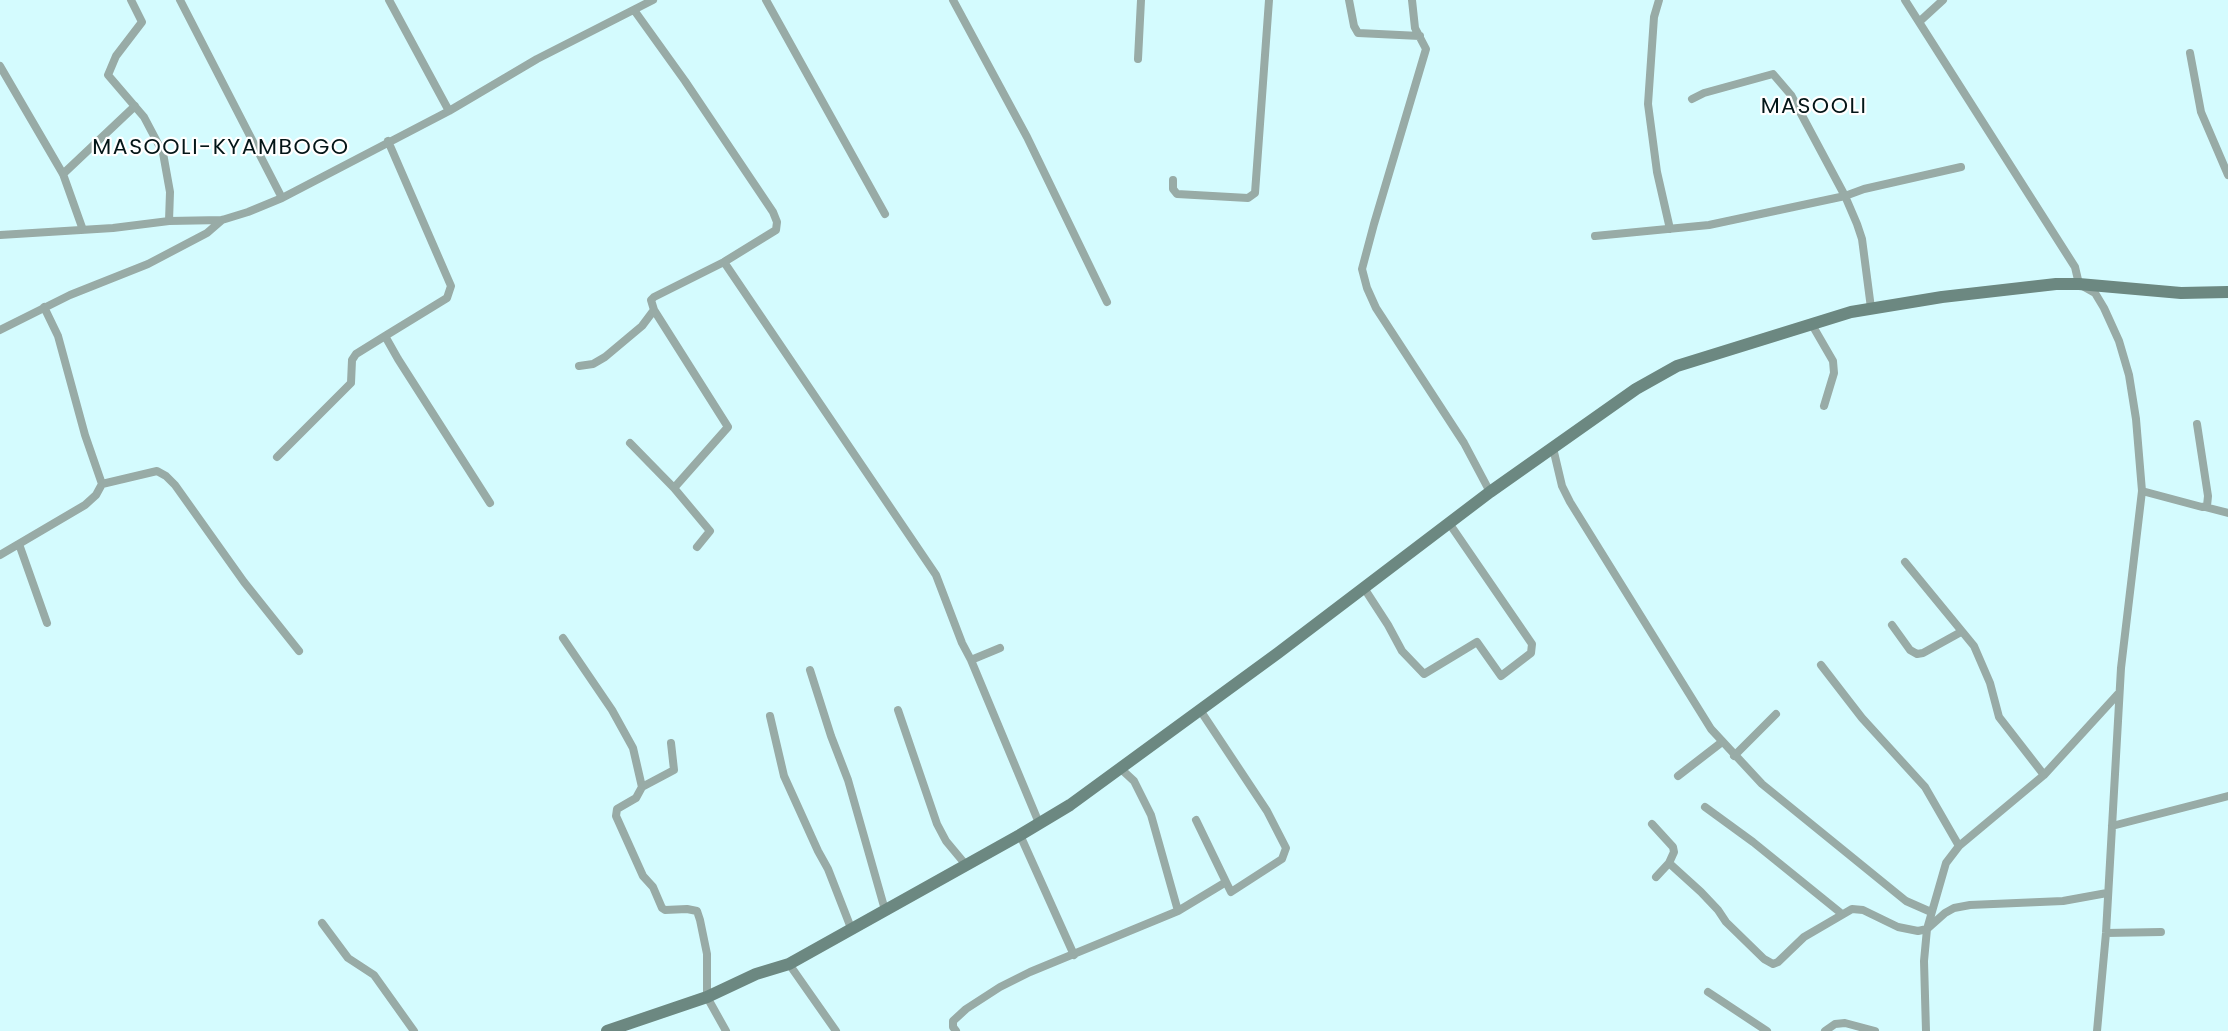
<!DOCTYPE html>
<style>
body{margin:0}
canvas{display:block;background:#d4fbfe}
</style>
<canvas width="2228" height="1031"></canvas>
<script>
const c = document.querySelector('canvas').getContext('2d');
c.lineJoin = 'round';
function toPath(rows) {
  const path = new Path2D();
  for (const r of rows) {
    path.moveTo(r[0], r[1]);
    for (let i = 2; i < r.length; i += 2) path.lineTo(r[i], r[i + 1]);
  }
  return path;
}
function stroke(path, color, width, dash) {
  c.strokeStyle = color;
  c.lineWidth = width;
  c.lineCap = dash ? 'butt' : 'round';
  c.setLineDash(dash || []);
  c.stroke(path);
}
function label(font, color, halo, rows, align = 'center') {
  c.font = font + ' Poppins,sans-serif';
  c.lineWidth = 4.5;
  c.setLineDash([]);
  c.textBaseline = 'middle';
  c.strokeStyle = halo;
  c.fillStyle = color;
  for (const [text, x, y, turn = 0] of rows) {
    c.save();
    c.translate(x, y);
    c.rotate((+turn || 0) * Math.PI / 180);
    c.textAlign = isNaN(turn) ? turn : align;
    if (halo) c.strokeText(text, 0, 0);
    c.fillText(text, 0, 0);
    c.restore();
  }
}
const street = toPath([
 [131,0,142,22,116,56,108,75,144,117,163,153,170,192,169,221],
 [180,0,282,198],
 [389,0,449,111],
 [766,0,885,214],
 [953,0,1027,137,1107,302],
 [1349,0,1354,26,1358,33,1420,36],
 [1412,0,1415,28,1426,49,1374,224,1362,269,1367,288,1376,308,1464,443,1490,492],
 [1659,0,1654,17,1648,104,1657,172,1670,229],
 [1905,0,2075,267,2079,284,2095,293,2104,308,2119,341,2129,375,2136,419,2142,491,2121,668,2106,933,2097,1031],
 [634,10,685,81,773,212,777,222,776,230,724,262,654,297,651,300,654,310,728,427,674,488],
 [1919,22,1943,0],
 [2190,53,2201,112,2228,175],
 [1138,59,1141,0],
 [0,66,63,174,83,230],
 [1692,99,1704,93,1773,74,1791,95,1845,196,1857,224,1862,239,1871,308],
 [388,141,451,286,447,298,385,336,398,359,490,503],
 [63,174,135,106],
 [1173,180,1173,189,1177,194,1248,198,1255,193,1269,0],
 [0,235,113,228,169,221,222,220,248,212,282,198,449,111,537,59,653,0],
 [1595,236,1709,225,1845,196,1864,189,1961,167],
 [724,262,936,575,962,643,971,660,1039,823],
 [1811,323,1833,361,1834,373,1824,406],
 [0,330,70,295,148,264,207,233,222,220],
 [579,366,593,364,605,357,642,326,654,310],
 [630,443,674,488,710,531,697,547],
 [1553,448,1562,486,1570,502,1711,729,1762,784,1906,901,1931,912],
 [277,457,351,383,352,360,356,354,385,336],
 [102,484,157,471,166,476,175,485,244,582,299,651],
 [2142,491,2202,507,2207,506,2208,496,2197,424],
 [2205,507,2228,513],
 [19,544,47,623],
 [0,555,85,505,96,495,102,484,85,435,58,336,44,307],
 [1905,562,1974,646,1990,683,1999,717,2044,775],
 [1364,588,1388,625,1402,651,1424,674,1477,642,1501,676,1531,653,1532,644,1449,523],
 [1892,625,1910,650,1917,654,1923,653,1961,632],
 [563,638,612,710,633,748,642,787,636,798,617,809,616,816,643,876,653,887,662,908,665,910,687,909,697,911,700,920,707,954,707,997,726,1031],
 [971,660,1000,648],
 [1821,665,1862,718,1925,787,1959,846],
 [810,670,831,736,848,780,885,910],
 [898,710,937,824,946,841,966,865],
 [1200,710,1267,811,1286,848,1282,859,1231,892,1226,882],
 [770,716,784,776,818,851,828,869,851,928],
 [1734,756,1776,714],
 [1678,776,1722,742],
 [642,787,674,770,671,743],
 [1705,807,1753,842,1842,914],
 [1652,824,1673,847,1674,852,1669,863,1656,877],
 [2112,826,2228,796],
 [1020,835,1074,955],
 [1669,863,1701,892,1718,910,1726,922,1764,959,1773,964,1778,962,1804,937,1852,909,1863,910,1898,927,1918,931,1927,929,1945,913,1954,908,1970,905,2063,901,2107,893],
 [1178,911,1226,882,1196,820],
 [322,923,348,958,374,975,414,1031],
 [2106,933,2161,932],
 [789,964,836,1031],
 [1708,992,1767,1031],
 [956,1031,953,1027,953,1021,966,1009,1000,987,1030,972,1178,911,1151,815,1134,781,1121,769],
 [1825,1031,1835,1024,1845,1023,1875,1031],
 [1926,1031,1924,961,1927,929,1946,863,1959,846,2044,775,2118,694]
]);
const secondary = toPath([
 [607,1031,707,997,756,974,789,964,1020,835,1070,805,1278,653,1490,492,1636,389,1677,366,1851,312,1942,297,2056,284,2079,284,2181,293,2228,292]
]);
const quarterNames = [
 ["MASOOLI",1814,107],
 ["MASOOLI-KYAMBOGO",221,148]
];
stroke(street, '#98aba6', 8);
stroke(secondary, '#6c8881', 12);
c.letterSpacing = '1.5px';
label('22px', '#041618', '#fff', quarterNames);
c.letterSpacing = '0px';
</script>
